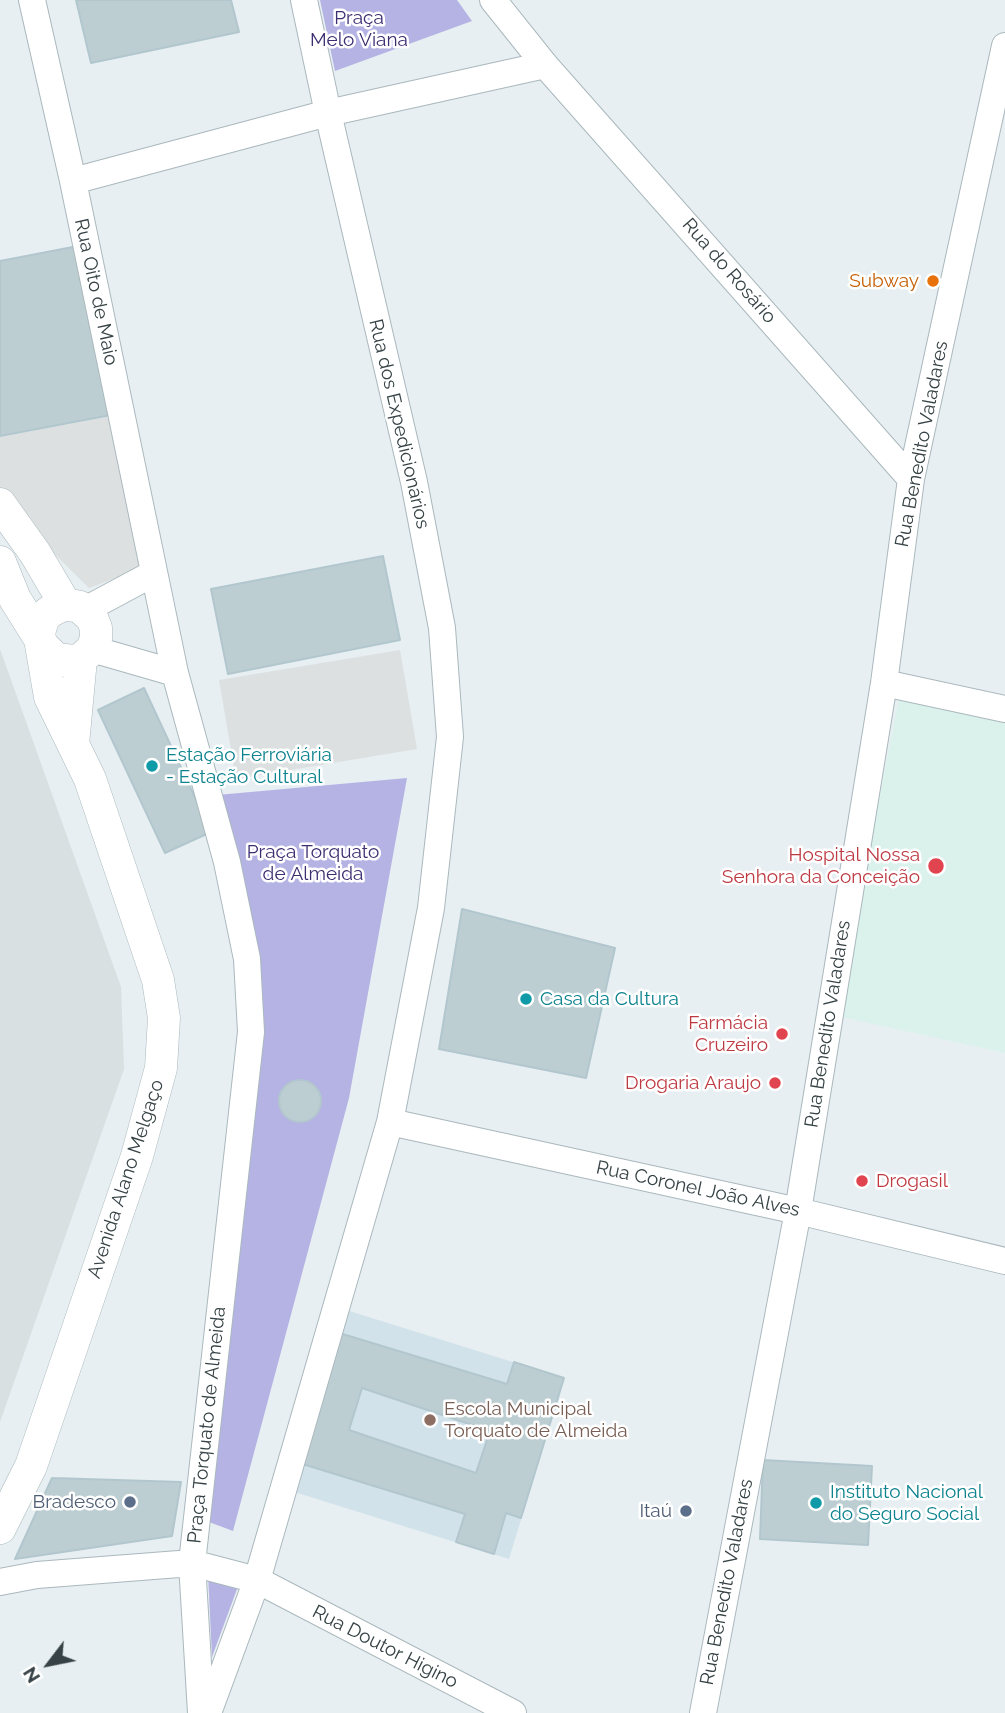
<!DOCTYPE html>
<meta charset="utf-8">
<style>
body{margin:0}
#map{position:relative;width:1005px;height:1713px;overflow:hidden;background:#e7eff2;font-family:Raleway,sans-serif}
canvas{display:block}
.north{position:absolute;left:14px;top:1629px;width:70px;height:70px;-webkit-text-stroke:5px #fff;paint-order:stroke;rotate:238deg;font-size:19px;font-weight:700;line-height:28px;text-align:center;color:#364245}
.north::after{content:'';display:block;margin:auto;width:24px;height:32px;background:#364245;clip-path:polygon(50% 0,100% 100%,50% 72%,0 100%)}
</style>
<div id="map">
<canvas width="1005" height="1713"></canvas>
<div class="north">N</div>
</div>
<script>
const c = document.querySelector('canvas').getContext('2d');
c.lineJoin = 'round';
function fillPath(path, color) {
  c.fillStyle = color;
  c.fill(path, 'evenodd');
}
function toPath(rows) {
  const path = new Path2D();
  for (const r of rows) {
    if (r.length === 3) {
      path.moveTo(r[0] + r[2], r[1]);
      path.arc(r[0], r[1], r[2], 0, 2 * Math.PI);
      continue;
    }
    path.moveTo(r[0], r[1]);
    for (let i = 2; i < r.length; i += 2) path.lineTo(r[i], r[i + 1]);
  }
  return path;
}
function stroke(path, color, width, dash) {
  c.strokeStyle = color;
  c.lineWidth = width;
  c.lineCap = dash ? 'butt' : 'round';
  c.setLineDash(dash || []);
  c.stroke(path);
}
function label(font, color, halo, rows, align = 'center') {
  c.font = font + ' Raleway,sans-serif';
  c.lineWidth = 5;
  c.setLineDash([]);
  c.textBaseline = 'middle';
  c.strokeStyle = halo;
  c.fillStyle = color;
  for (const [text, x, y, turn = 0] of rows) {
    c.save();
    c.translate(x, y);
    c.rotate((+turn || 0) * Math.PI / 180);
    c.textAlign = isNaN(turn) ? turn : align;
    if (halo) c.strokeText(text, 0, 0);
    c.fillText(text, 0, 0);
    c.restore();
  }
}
const industrial = toPath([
 [0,649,121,987,124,1069,0,1422]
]);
const education = toPath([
 [343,1309,564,1378,509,1559,288,1490]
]);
const medical = toPath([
 [900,693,1005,716,1005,1053,837,1016]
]);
const green = toPath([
 [320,0,457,0,472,21,335,71],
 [407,778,349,1098,233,1531,201,1519,258,1074,217,795],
 [208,1574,240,1581,212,1657]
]);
const parking = toPath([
 [111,416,140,569,89,588,29,529,0,490,0,437],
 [400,650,417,749,236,779,219,680]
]);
const building = toPath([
 [76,0,231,0,239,32,91,63,76,0],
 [78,246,111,415,0,436,0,261,78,246],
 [383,556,400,640,228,674,211,589,383,556],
 [144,688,211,832,165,853,98,710,144,688],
 [462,909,615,948,586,1078,439,1049,462,909],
 [300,1101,21],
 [336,1332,507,1384,514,1362,564,1378,521,1518,506,1513,494,1554,456,1542,465,1514,296,1462,336,1332],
 [362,1388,490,1431,476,1473,349,1430,362,1388],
 [763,1460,872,1466,868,1545,760,1539,763,1460],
 [52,1478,181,1482,172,1536,15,1559,52,1478]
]);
const minor = toPath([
 [32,0,73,181,175,673,227,862,247,959,251,1032,192,1563,201,1713],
 [493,0,545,65,911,479],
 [73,181,328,113,545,65],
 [85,610,154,573],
 [92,649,175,673],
 [884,683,1005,709],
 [390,1122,798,1211,1005,1261],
 [0,1582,37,1575,192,1563,257,1580,513,1713],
 [208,1713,257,1580,390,1122,431,908,450,737,442,628,414,482,328,113,304,0],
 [703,1713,798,1211,884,683,911,479,1005,46]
]);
const tertiary = toPath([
 [0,504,35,553,65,604],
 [0,562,15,599,40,639],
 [73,744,81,659],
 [0,1528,31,1466,137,1156,161,1068,164,1018,158,980,90,779,50,697,39,633,43,619,49,612,65,604,80,607,92,618,96,628,96,639,92,649,81,659,73,661,56,659,42,645]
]);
const markers = [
 [933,281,7,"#e8710a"],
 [152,766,7,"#0f9aa8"],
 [936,866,9,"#e0444e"],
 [526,999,7,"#0f9aa8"],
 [782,1034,7,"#e0444e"],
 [775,1083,7,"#e0444e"],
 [862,1181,7,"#e0444e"],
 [430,1420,7,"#8d6e63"],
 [130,1502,7,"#5c6f8a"],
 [816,1503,7,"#0f9aa8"],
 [686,1511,7,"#5c6f8a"]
];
const parkNames = [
 ["Praça",359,18],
 ["Melo Viana",359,40],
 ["Praça Torquato",313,852],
 ["de Almeida",313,874]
];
const streetNames = [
 ["Rua do Rosário",729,271,49],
 ["Rua Oito de Maio",96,292,78],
 ["Rua dos Expedicionários",399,424,77],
 ["Rua Benedito Valadares",922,444,-79],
 ["Rua Benedito Valadares",828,1024,-81],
 ["Avenida Alano Melgaço",126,1179,-72],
 ["Rua Coronel João Alves",698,1189,12],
 ["Praça Torquato de Almeida",207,1425,-84],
 ["Rua Benedito Valadares",727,1582,-79],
 ["Rua Doutor Higino",385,1647,27]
];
const foodNames = [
 ["Subway",919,281]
];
const cultureNames = [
 ["Estação Ferroviária",166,755],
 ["- Estação Cultural",166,777],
 ["Casa da Cultura",540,999],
 ["Instituto Nacional",830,1492],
 ["do Seguro Social",830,1514]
];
const healthNames = [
 ["Hospital Nossa",920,855],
 ["Senhora da Conceição",920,877],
 ["Farmácia",768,1023],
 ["Cruzeiro",768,1045],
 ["Drogaria Araujo",761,1083],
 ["Drogasil",876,1181,"left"]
];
const educationNames = [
 ["Escola Municipal",444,1409],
 ["Torquato de Almeida",444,1431]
];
const serviceNames = [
 ["Bradesco",116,1502],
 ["Itaú",672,1511]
];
fillPath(industrial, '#d9e0e1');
fillPath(education, '#d2e2ea');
fillPath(medical, '#dbf2ec');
fillPath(green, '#b5b3e4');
fillPath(parking, '#dce0e1');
fillPath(building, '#bdced3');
stroke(building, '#b1c7cd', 2);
stroke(minor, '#aab8bd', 28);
stroke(tertiary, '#aab8bd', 33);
stroke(minor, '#fff', 26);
stroke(tertiary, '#fff', 32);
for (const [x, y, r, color] of markers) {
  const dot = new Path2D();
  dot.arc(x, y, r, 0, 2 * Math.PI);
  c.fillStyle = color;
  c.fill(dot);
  stroke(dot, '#fff', 2.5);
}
label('19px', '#3d2e72', '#fff', parkNames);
label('19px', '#364245', '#fff', streetNames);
label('19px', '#c56008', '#fff', foodNames, 'right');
label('19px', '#0d838f', '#fff', cultureNames, 'left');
label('19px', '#be3a42', '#fff', healthNames, 'right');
label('19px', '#785e54', '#fff', educationNames, 'left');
label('19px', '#4e5e75', '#fff', serviceNames, 'right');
</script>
